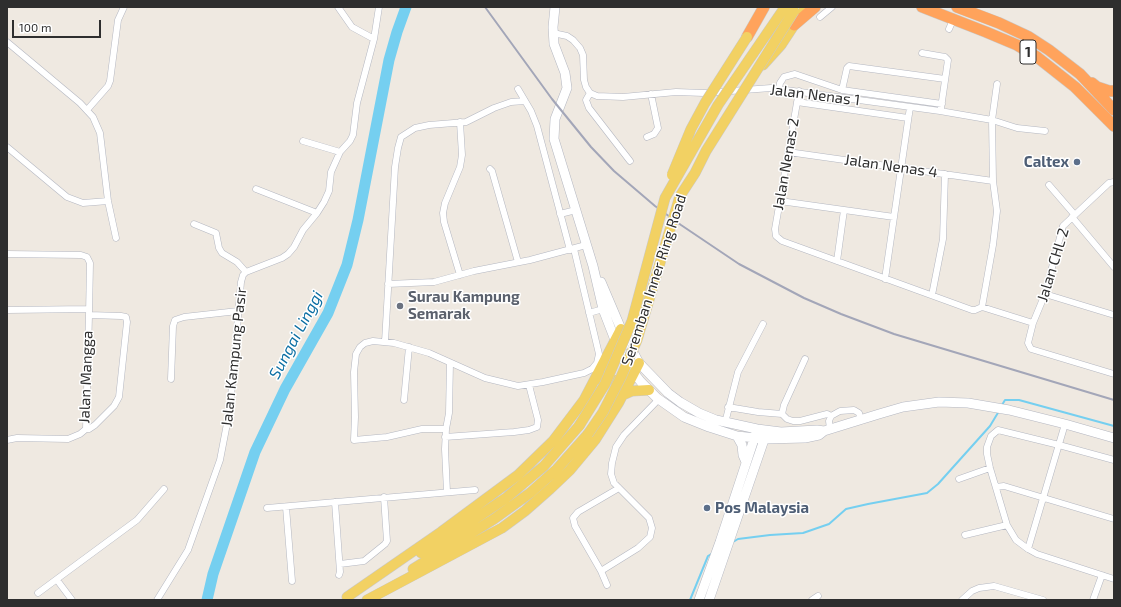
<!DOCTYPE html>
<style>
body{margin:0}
#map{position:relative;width:1121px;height:607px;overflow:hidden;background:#efe9e1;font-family:"Exo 2",sans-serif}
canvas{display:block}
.frame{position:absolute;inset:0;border:8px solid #2e2e2e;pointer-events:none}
.scale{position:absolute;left:12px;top:20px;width:89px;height:18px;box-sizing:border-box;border:2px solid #2e2e2e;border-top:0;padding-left:5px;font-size:12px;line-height:14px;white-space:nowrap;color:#2e2e2e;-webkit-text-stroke:3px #fff;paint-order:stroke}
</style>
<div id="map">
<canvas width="1121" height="607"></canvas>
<div class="frame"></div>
<div class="scale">100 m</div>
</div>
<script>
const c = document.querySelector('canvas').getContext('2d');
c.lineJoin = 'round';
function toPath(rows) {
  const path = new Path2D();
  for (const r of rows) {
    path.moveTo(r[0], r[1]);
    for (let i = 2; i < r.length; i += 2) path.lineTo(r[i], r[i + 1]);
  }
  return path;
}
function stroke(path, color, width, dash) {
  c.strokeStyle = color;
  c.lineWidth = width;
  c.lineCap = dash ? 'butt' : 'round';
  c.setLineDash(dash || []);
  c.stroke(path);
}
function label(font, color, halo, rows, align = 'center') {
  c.font = font + ' "Exo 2",sans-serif';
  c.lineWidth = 3;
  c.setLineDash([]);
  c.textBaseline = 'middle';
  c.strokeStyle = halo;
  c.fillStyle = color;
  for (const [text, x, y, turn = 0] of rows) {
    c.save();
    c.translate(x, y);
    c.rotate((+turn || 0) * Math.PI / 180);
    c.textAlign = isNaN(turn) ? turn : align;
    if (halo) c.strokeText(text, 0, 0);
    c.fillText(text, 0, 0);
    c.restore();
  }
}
const stream = toPath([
 [1002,405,1005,400,1019,400,1114,426],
 [733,542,738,539,770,535,803,533,829,524,846,509,868,504,927,493,938,484,990,426,999,411],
 [690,600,708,556,713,553]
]);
const river = toPath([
 [207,600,213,574,255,452,285,389,328,313,347,265,358,220,389,60,397,32,406,7]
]);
const street = toPath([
 [338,7,352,27,374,39],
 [820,17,832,7],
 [949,29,953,20],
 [553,33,567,36,573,40,580,48,583,55,584,80,586,87,590,93,597,96,623,97,676,92,704,93,771,88,940,111,992,120,1017,128,1045,131],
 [7,42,80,103,93,117,100,133,108,201,116,238],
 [922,53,945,57,948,60,941,108],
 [518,89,531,111,537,126,570,250],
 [779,89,780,83,784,77,795,74,842,90,942,104],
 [842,90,847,68,849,66,945,79],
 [799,91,775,229,776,236,782,241,972,310,975,310,982,307,993,245,997,211,993,181,992,120,997,84],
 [590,93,586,100,589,108,630,161],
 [797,102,908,118],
 [87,110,108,86,110,81,118,20,124,7],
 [460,122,462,155,460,167,445,203,443,213,444,222,460,275],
 [647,137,654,134,658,128,651,94],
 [303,141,340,152],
 [7,147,67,197,83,203,108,201],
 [788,152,993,181],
 [490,169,492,171,518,262],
 [1114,182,1109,183,1063,226,1045,294,1033,323,1028,343,1031,349,1114,374],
 [1049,185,1074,214],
 [256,189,317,213],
 [780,201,894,217],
 [560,214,576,210],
 [1072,217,1114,267],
 [194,224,216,233,219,248,222,253,237,262,246,272],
 [7,254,81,255,87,257,90,263,89,315,121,316,126,317,127,322,119,397,114,406,95,425,89,429,86,429],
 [837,261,844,210],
 [885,279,910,107],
 [388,284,434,282,474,271,530,260,586,245],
 [1045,294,1114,315],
 [932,295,943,239,945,174],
 [982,307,1033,323],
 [7,310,89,309],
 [589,313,603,309],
 [385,342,395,167,398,148,401,137,415,128,429,125,466,122,494,108,511,102,525,101],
 [805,359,784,405,782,414,787,419,793,421,800,421,827,414,831,416],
 [171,379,173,326,175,320,184,317,238,311],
 [404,400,409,347],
 [728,407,758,412,782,414],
 [725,423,738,372,763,324],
 [446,429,422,429,387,437,354,440,355,417,354,372,356,354,360,347,365,343,373,341,394,343,429,353,485,378,518,386,543,382,584,373,592,369,597,363,599,354,574,249],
 [830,429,829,421,831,416,840,411,854,410,859,413,861,420],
 [445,437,514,432,529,430,537,427,538,420,529,385],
 [7,440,17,438,68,439,80,434,86,429,89,315],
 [1114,460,1059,445,998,430,991,436,987,447,987,454,990,468,1007,525,1016,540,1028,549,1037,554,1114,579],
 [959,479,990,468],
 [996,487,1004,486,1114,519],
 [447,492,445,449,446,429,449,413,450,363],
 [335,502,340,572,339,575],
 [286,507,292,581],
 [267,508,475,490],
 [965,535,1007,525],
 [1028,549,1065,424],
 [340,564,364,561,385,544,387,541,384,497],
 [601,571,638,548,650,537,652,528,649,518,614,483,611,474,612,463,616,447,624,435,659,399],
 [57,580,72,600],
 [607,585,601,571,575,526,573,518,578,512,619,488],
 [38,593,137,520,164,489],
 [157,600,188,550,220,460,230,408,241,282,243,275,246,272,282,258,288,254,294,247,303,230,317,213,324,202,329,191,331,172,340,152,350,141,353,135,357,103,374,39,379,7],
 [812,600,818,596],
 [962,600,972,591,979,588,994,586,1043,600],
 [1093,600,1102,575]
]);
const secondary = toPath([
 [555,7,553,27,554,44,565,73,567,88,555,119,554,139,593,266,603,309,622,358,641,382,657,398,684,417,709,427,737,436,765,439,805,438,819,435,824,431,879,414,903,407,939,402,968,403,1009,410,1065,424,1114,438],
 [601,282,621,329,639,363,668,393,680,402,699,413,716,420,757,429,781,432,817,430,824,431],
 [737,436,742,445,743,455,746,462],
 [699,600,720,542,756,433],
 [709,600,766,434]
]);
const primary = toPath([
 [763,65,781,45,806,7],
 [600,379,605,378,614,380,621,386,623,395,632,391,649,390],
 [421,553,451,535,506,498,544,466,579,426],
 [413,569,494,519,530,493,557,469,588,434],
 [347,597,441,532,518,475,553,441,584,400,621,329],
 [367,600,502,528,525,511,550,489,570,470,595,440,619,402,639,363]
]);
const highway = toPath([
 [922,7,986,32,1017,45,1037,57,1075,87,1114,126],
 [957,7,999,23,1029,37,1049,50,1080,74,1114,110],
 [794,25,815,7],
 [747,37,764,7],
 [1092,83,1097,87,1109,91,1114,91]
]);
const rail = toPath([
 [485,7,552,99,591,147,614,171,655,206,681,225,739,264,804,298,841,314,894,334,1114,400]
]);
const primaryBridge = toPath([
 [672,175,691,129,705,103,747,37],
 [579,426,605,384,632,321,665,198,718,105,785,7],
 [588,434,603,412,621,377,637,340,680,196,695,173,706,151,794,11]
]);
const markers = [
 [1077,162,4,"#5c6f8a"],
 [400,306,4,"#6b7280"],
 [707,508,4,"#5c6f8a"]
];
const shields = [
 [1028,52,16]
];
const shieldNames = [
 ["1",1028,52]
];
const streetNames = [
 ["Jalan Nenas 1",815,95,7],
 ["Jalan Nenas 2",786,164,-80],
 ["Jalan Nenas 4",891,166,8],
 ["Jalan CHL 2",1053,265,-73],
 ["Seremban Inner Ring Road",654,280,-72],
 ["Jalan Kampung Pasir",234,357,-84],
 ["Jalan Mangga",86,377,-88]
];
const serviceNames = [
 ["Caltex",1069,162],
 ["Pos Malaysia",715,508,"left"]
];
const worshipNames = [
 ["Surau Kampung",408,297],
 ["Semarak",408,314]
];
const waterNames = [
 ["Sungai Linggi",296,335,-62]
];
stroke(stream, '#75cff0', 2);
stroke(river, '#75cff0', 11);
stroke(street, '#b4b7c1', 7);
stroke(secondary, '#b4b7c1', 10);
stroke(primary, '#c9c9c9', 11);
stroke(highway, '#c9c9c9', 12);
stroke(street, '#fff', 6);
stroke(secondary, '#fff', 9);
stroke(primary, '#f2d163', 10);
stroke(highway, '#ffa35c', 11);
stroke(rail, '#a3a6b8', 2);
stroke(primaryBridge, '#c9c9c9', 11, []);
stroke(primaryBridge, '#f2d163', 10);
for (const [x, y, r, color] of markers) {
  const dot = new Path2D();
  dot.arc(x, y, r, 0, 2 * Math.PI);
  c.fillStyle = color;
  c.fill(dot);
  stroke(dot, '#fff', 1.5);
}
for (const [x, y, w] of shields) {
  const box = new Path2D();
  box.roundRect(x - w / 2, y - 12, w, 24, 3);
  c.fillStyle = '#fff';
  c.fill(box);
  stroke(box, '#2e2e2e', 1);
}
label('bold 14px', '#2e2e2e', null, shieldNames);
label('15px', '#2e2e2e', '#fff', streetNames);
label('bold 15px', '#4e5e75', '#fff', serviceNames, 'right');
label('bold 15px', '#5b616d', '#fff', worshipNames, 'left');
label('italic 16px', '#0d6fa3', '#fff', waterNames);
</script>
